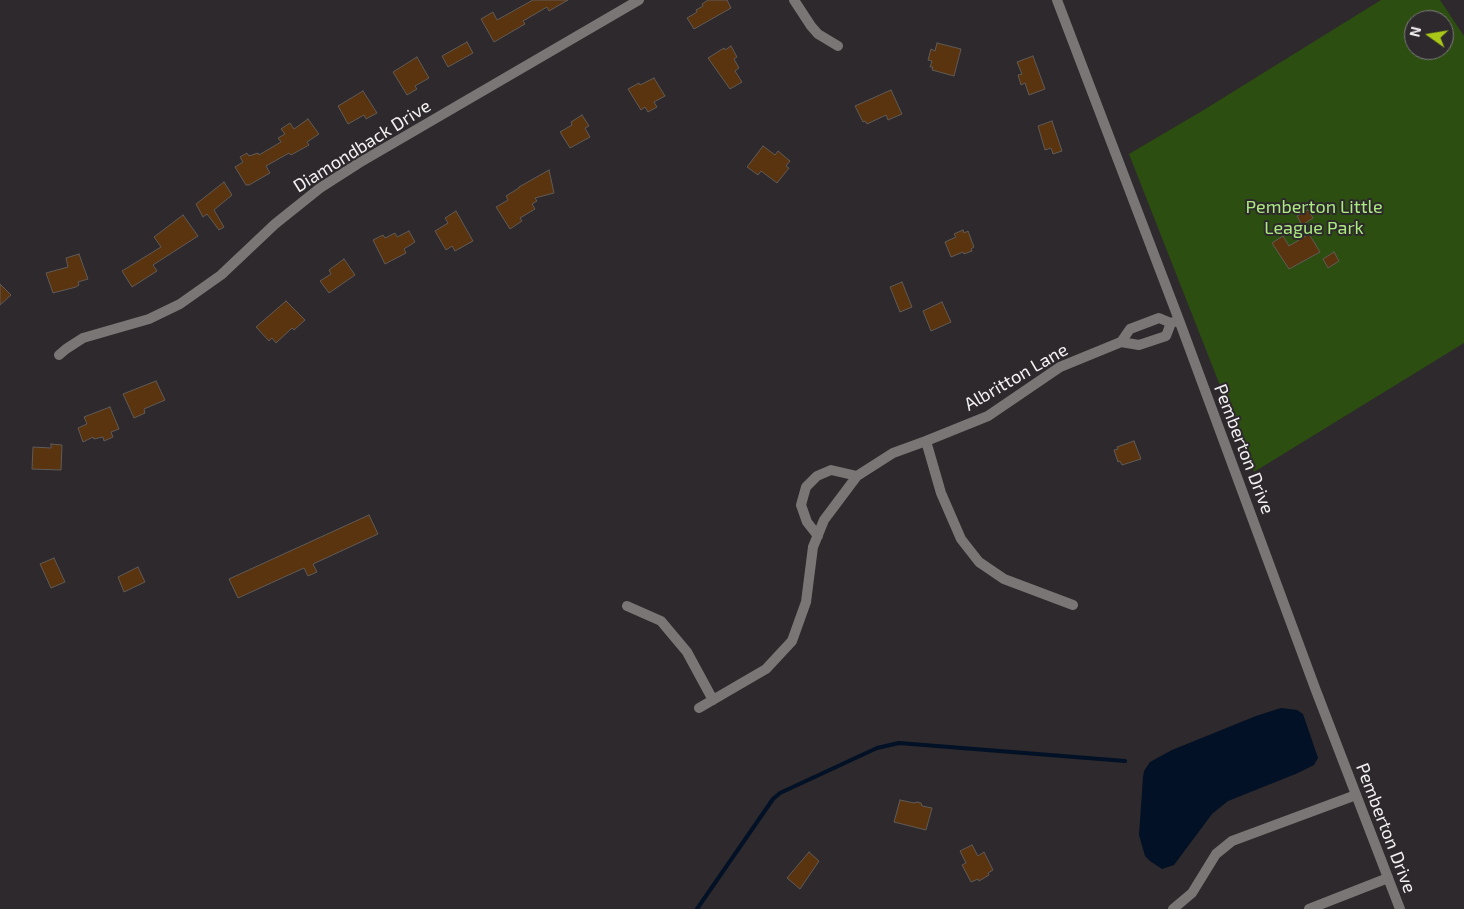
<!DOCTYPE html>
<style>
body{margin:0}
#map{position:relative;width:1464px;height:909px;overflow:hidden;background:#2d292c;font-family:"Exo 2",sans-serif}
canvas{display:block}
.north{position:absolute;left:1404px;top:10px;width:50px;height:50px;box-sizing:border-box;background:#2d292c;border:1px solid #7c797b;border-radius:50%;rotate:283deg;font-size:14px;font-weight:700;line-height:20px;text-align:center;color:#f3f0f2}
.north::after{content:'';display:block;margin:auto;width:18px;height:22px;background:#aac717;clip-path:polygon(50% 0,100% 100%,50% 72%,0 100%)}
</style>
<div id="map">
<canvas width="1464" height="909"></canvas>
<div class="north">N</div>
</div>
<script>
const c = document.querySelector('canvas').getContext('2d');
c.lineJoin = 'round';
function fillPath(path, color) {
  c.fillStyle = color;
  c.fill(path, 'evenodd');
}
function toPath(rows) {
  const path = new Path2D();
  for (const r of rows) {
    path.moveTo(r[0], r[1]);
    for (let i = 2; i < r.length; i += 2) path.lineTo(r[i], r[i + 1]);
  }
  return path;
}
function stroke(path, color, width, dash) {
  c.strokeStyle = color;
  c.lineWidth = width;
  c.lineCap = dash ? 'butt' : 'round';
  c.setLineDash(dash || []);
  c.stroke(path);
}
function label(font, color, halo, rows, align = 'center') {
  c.font = font + ' "Exo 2",sans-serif';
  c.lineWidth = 4;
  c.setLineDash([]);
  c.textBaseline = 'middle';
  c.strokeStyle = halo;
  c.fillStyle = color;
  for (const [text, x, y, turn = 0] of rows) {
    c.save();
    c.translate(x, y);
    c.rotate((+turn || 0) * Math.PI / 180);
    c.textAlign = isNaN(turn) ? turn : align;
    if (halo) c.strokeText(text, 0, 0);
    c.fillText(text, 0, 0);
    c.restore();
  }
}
const green = toPath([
 [1381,0,1440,0,1464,36,1464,343,1254,472,1129,154,1202,111],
 [1414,20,1444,20,1444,50,1414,50]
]);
const water = toPath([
 [1281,708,1297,710,1303,714,1318,758,1314,765,1298,773,1228,801,1212,814,1174,865,1162,869,1150,861,1145,856,1139,835,1143,777,1144,771,1150,762,1172,750,1256,716]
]);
const stream = toPath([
 [697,909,773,799,780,793,877,748,899,743,1125,761]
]);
const building = toPath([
 [533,0,568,0,549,11,547,7,523,21,525,24,494,42,481,19,493,12,497,20,533,0],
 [708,0,727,0,731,8,694,29,687,18,697,12,696,10,703,6,702,4,708,0],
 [467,42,473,53,448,67,442,56,467,42],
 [937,43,961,49,954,76,932,70,933,67,930,67,932,61,928,60,931,49,935,51,937,43],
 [731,46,737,57,734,59,739,68,735,71,742,82,730,89,708,58,724,48,725,50,731,46],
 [1033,56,1045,89,1029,95,1025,83,1021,85,1018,75,1022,74,1017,62,1033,56],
 [417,57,429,78,415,86,417,89,407,95,393,72,417,57],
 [654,78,665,96,654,102,657,107,648,112,645,107,641,110,628,89,639,83,640,85,654,78],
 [891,90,902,114,888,120,886,115,867,124,865,121,863,122,855,106,891,90],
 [363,91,377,113,366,119,364,115,348,124,338,106,363,91],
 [582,115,589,126,585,128,590,137,570,148,560,132,572,125,571,122,582,115],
 [308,119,319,134,307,142,309,145,291,155,289,153,266,166,270,173,249,185,246,185,235,167,243,162,240,157,247,153,249,156,258,153,259,155,281,142,278,138,285,134,281,129,290,123,294,129,308,119],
 [1052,121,1062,151,1053,154,1051,148,1045,150,1038,126,1052,121],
 [763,146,775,155,778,151,790,161,786,166,789,168,777,183,761,171,758,175,747,167,763,146],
 [549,170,554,193,535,198,537,201,532,204,535,209,520,218,522,221,510,229,496,207,508,200,506,196,519,188,519,187,549,170],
 [224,182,232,195,214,210,224,227,219,230,207,214,203,217,196,204,224,182],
 [1308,210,1313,218,1302,225,1297,216,1308,210],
 [456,211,473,241,455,251,452,246,446,250,435,231,448,223,445,218,456,211],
 [183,215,198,236,153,265,157,271,132,287,122,271,161,247,154,237,183,215],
 [963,230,964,233,968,231,974,247,971,249,972,251,964,254,963,252,951,257,945,242,956,237,954,234,963,230],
 [409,231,415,242,404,249,406,253,385,264,373,240,383,235,385,238,395,233,397,237,409,231],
 [1309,234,1320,252,1289,269,1272,243,1283,236,1289,246,1309,234],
 [1334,252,1339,261,1328,268,1323,259,1334,252],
 [79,254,88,279,78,282,79,285,76,287,53,293,46,273,68,267,66,258,79,254],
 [344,259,355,275,329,293,320,281,331,274,329,270,344,259],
 [902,282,912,307,900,312,890,287,902,282],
 [0,284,11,295,0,305,0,284],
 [286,301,305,320,294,330,292,328,276,343,272,338,269,341,256,327,286,301],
 [942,302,951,322,931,331,923,311,942,302],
 [156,381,165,400,144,409,145,413,134,418,123,394,156,381],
 [110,407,119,429,111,432,113,437,104,441,103,437,94,439,93,437,83,442,78,428,87,424,84,417,110,407],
 [1134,441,1141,459,1122,465,1120,461,1118,462,1114,450,1118,449,1117,447,1134,441],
 [51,444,62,445,61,470,32,469,33,447,51,448,51,444],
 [369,515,378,534,313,564,317,572,308,576,304,568,238,598,229,579,369,515],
 [54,558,65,582,51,588,40,564,54,558],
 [138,567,145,582,124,592,118,577,138,567],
 [900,800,914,803,917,802,921,803,922,806,932,808,926,830,894,822,900,800],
 [972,845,978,856,984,852,993,870,988,873,989,875,979,881,978,879,971,882,962,865,966,863,960,851,972,845],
 [809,852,819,861,800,889,787,878,809,852]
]);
const minor = toPath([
 [794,0,811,26,818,34,838,46],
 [1121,342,1139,345,1166,336,1171,323,1177,321],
 [59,355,66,349,83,338,149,319,180,304,221,275,275,224,320,188,359,163,639,0],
 [926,441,988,416,1060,367,1121,342,1130,329,1159,318,1171,323],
 [818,536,807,522,801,505,806,487,817,476,831,470,857,476],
 [627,606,661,621,687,652,713,700],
 [699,708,766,669,792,641,806,602,813,547,824,520,857,476,893,453,926,441,941,493,961,539,979,562,1004,579,1073,605],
 [1173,909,1192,893,1216,854,1232,841,1356,795],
 [1309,909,1388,878]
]);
const tertiary = toPath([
 [1057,0,1179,320,1315,688,1400,909]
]);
const streetNames = [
 ["Diamondback Drive",362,146,-32],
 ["Albritton Lane",1016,377,-30],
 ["Pemberton Drive",1244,449,69],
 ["Pemberton Drive",1386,828,69]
];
const parkNames = [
 ["Pemberton Little",1314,207],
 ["League Park",1314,228]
];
fillPath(green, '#2d4e11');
fillPath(water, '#021126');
stroke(stream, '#021126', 4);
fillPath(building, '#5a330f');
stroke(building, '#605b58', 1);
stroke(minor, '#797675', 10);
stroke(tertiary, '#797675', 10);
label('18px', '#f3f0f2', '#2d292c', streetNames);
label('18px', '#abea7f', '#2d292c', parkNames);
</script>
